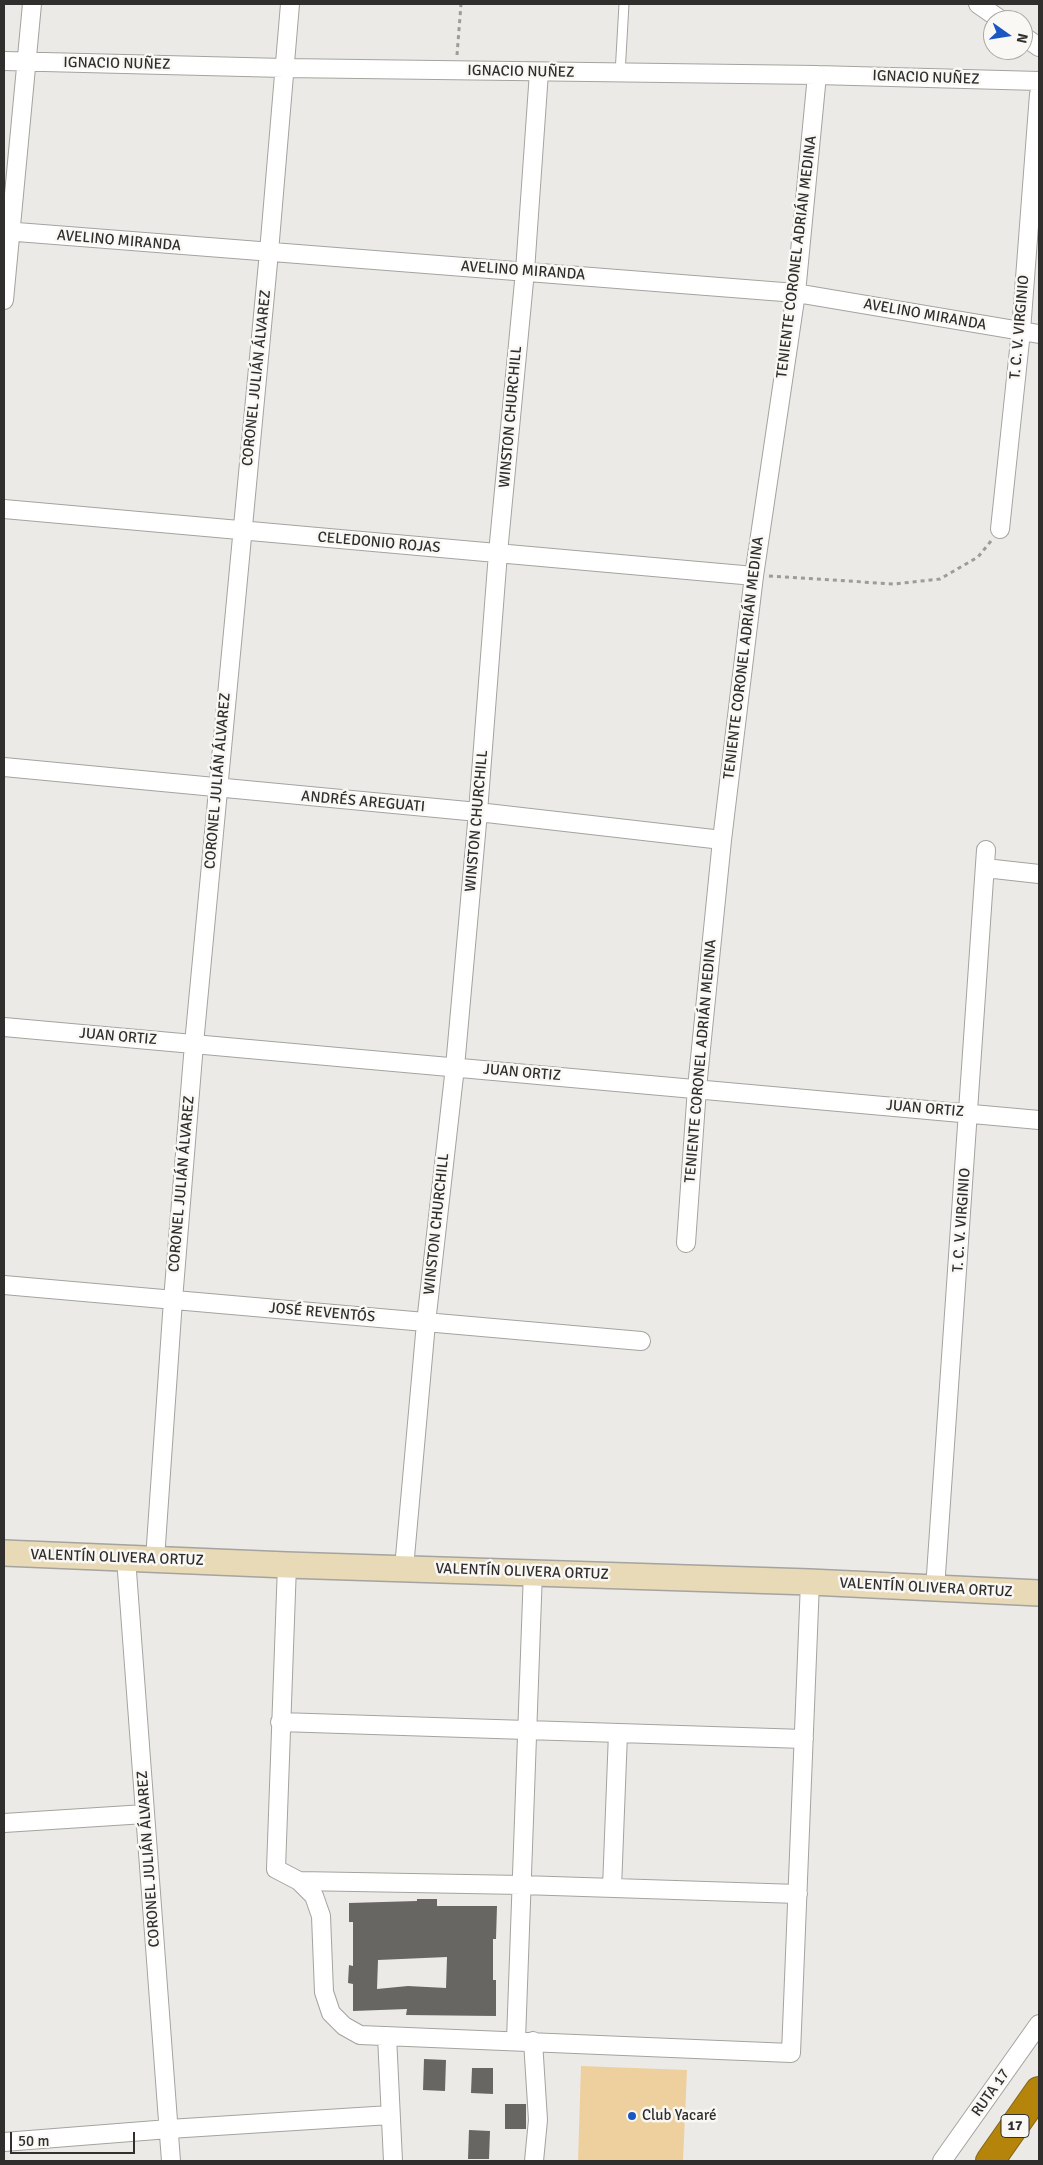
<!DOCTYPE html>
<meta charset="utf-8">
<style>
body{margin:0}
#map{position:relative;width:1043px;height:2165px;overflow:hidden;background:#eceae6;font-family:Signika,sans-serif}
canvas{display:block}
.frame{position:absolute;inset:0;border:5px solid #302f2e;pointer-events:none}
.north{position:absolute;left:983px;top:10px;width:50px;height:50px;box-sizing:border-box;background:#faf8f4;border:1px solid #a9a8a5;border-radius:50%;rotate:103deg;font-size:14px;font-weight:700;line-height:20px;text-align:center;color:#302f2e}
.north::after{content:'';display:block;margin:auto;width:18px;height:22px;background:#1b57c3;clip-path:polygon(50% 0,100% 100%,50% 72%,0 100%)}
.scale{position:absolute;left:10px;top:2132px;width:125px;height:22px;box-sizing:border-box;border:2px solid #302f2e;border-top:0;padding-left:6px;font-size:15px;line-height:18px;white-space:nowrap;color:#302f2e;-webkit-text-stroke:4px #faf8f4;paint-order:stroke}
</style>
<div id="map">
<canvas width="1043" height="2165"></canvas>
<div class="frame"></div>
<div class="north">N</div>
<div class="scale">50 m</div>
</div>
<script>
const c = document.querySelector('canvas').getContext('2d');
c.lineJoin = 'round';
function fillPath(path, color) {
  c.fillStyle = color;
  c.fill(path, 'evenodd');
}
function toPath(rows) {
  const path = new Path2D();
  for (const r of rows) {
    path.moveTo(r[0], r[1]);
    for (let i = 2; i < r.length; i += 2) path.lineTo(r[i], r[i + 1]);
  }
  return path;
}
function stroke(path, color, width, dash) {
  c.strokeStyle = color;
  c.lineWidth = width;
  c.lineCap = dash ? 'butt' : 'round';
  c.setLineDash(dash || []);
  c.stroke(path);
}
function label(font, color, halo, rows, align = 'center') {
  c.font = font + ' Signika,sans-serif';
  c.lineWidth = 5;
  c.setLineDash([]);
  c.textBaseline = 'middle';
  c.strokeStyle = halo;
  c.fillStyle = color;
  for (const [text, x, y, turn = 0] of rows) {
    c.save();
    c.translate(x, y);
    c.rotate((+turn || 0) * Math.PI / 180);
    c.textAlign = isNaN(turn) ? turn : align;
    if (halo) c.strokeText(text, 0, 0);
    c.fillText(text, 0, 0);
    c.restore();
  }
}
const green = toPath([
 [581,2066,687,2070,683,2161,578,2161]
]);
const building = toPath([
 [417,1899,437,1899,437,1906,497,1906,496,1939,493,1939,493,1980,496,1980,496,2016,406,2015,407,2009,353,2011,353,1984,348,1983,349,1965,353,1966,353,1922,349,1922,349,1903,417,1901],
 [447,1957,446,1988,408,1986,377,1989,378,1960],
 [424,2059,446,2060,445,2091,423,2090],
 [472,2068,493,2068,493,2094,471,2093],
 [505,2104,526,2104,526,2129,505,2129],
 [469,2130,490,2131,489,2159,468,2159]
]);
const path = toPath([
 [457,55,461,4],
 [769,576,894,584,940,579,978,557,991,541]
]);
const lane = toPath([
 [620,74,624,4]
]);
const street = toPath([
 [978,4,1001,20],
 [1023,36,1039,47],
 [4,61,284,68,817,75,1039,81],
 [4,231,796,293,1039,334],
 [4,300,32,4],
 [4,509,754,576],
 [1000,529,1021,331,1039,94],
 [4,767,478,812,722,840],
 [985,868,1039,874],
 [4,1027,1039,1120],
 [686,1243,697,1088,722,840,754,576,796,293,817,75],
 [4,1285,641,1341],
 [126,1558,171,2161],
 [155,1559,173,1300,194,1044,269,252,290,4],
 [287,1565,276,1869,299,1881,314,1896,321,1916,324,1992,331,2013,344,2026,360,2035,791,2053,810,1582],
 [404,1568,426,1323,455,1067,478,812,498,553,525,271,539,72],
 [935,1589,986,850],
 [280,1722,804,1739],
 [4,1823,145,1814],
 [299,1881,522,1885,798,1894],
 [612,1888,618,1733],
 [387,2036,393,2161],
 [516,2040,533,1571],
 [533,2041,538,2120,534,2161],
 [4,2142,169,2129,390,2115],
 [942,2161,1039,2024]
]);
const secondary = toPath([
 [4,1553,287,1565,810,1582,1039,1593]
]);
const highway = toPath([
 [990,2161,1039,2091]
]);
const markers = [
 [632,2116,5,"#1b57c3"]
];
const shields = [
 [1015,2126,28]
];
const shieldNames = [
 ["17",1015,2126]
];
const streetNames = [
 ["IGNACIO NUÑEZ",117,64,1],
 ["IGNACIO NUÑEZ",521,72,1],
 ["IGNACIO NUÑEZ",926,78,2],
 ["AVELINO MIRANDA",119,241,5],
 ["TENIENTE CORONEL ADRIÁN MEDINA",797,257,-83],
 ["AVELINO MIRANDA",523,271,4],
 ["AVELINO MIRANDA",925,315,10],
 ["T. C. V. VIRGINIO",1020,327,-85],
 ["CORONEL JULIÁN ÁLVAREZ",257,378,-84],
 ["WINSTON CHURCHILL",511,417,-85],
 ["CELEDONIO ROJAS",379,543,5],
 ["TENIENTE CORONEL ADRIÁN MEDINA",744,658,-83],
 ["CORONEL JULIÁN ÁLVAREZ",218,781,-85],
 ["ANDRÉS AREGUATI",363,802,5],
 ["WINSTON CHURCHILL",477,821,-85],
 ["JUAN ORTIZ",118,1037,5],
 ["TENIENTE CORONEL ADRIÁN MEDINA",701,1061,-85],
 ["JUAN ORTIZ",522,1073,5],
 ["JUAN ORTIZ",925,1109,5],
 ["CORONEL JULIÁN ÁLVAREZ",182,1184,-85],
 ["T. C. V. VIRGINIO",962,1220,-86],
 ["WINSTON CHURCHILL",437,1224,-84],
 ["JOSÉ REVENTÓS",322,1313,5],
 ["VALENTÍN OLIVERA ORTUZ",117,1558,2],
 ["VALENTÍN OLIVERA ORTUZ",522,1572,2],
 ["VALENTÍN OLIVERA ORTUZ",926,1588,3],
 ["CORONEL JULIÁN ÁLVAREZ",149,1859,-94],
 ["RUTA 17",991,2093,-55]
];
const poiNames = [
 ["Club Yacaré",642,2116]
];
fillPath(green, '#edd09d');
fillPath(building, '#676662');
stroke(lane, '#a5a39f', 11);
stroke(street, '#a5a39f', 20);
stroke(secondary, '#a5a39f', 28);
stroke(highway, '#866617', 30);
stroke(path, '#9d9c99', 3, [4, 4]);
stroke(lane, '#fff', 9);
stroke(street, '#fff', 18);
stroke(secondary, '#e8dab6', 25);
stroke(highway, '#b4840b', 28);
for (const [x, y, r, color] of markers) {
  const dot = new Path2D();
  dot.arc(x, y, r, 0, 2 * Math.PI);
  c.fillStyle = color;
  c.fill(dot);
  stroke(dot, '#faf8f4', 2);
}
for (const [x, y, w] of shields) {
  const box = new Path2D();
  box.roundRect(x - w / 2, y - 11.5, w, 23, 4);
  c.fillStyle = '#faf8f4';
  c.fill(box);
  stroke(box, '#302f2e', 1);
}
label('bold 14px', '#302f2e', null, shieldNames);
label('15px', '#302f2e', '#faf8f4', streetNames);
label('15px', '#302f2e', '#faf8f4', poiNames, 'left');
</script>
